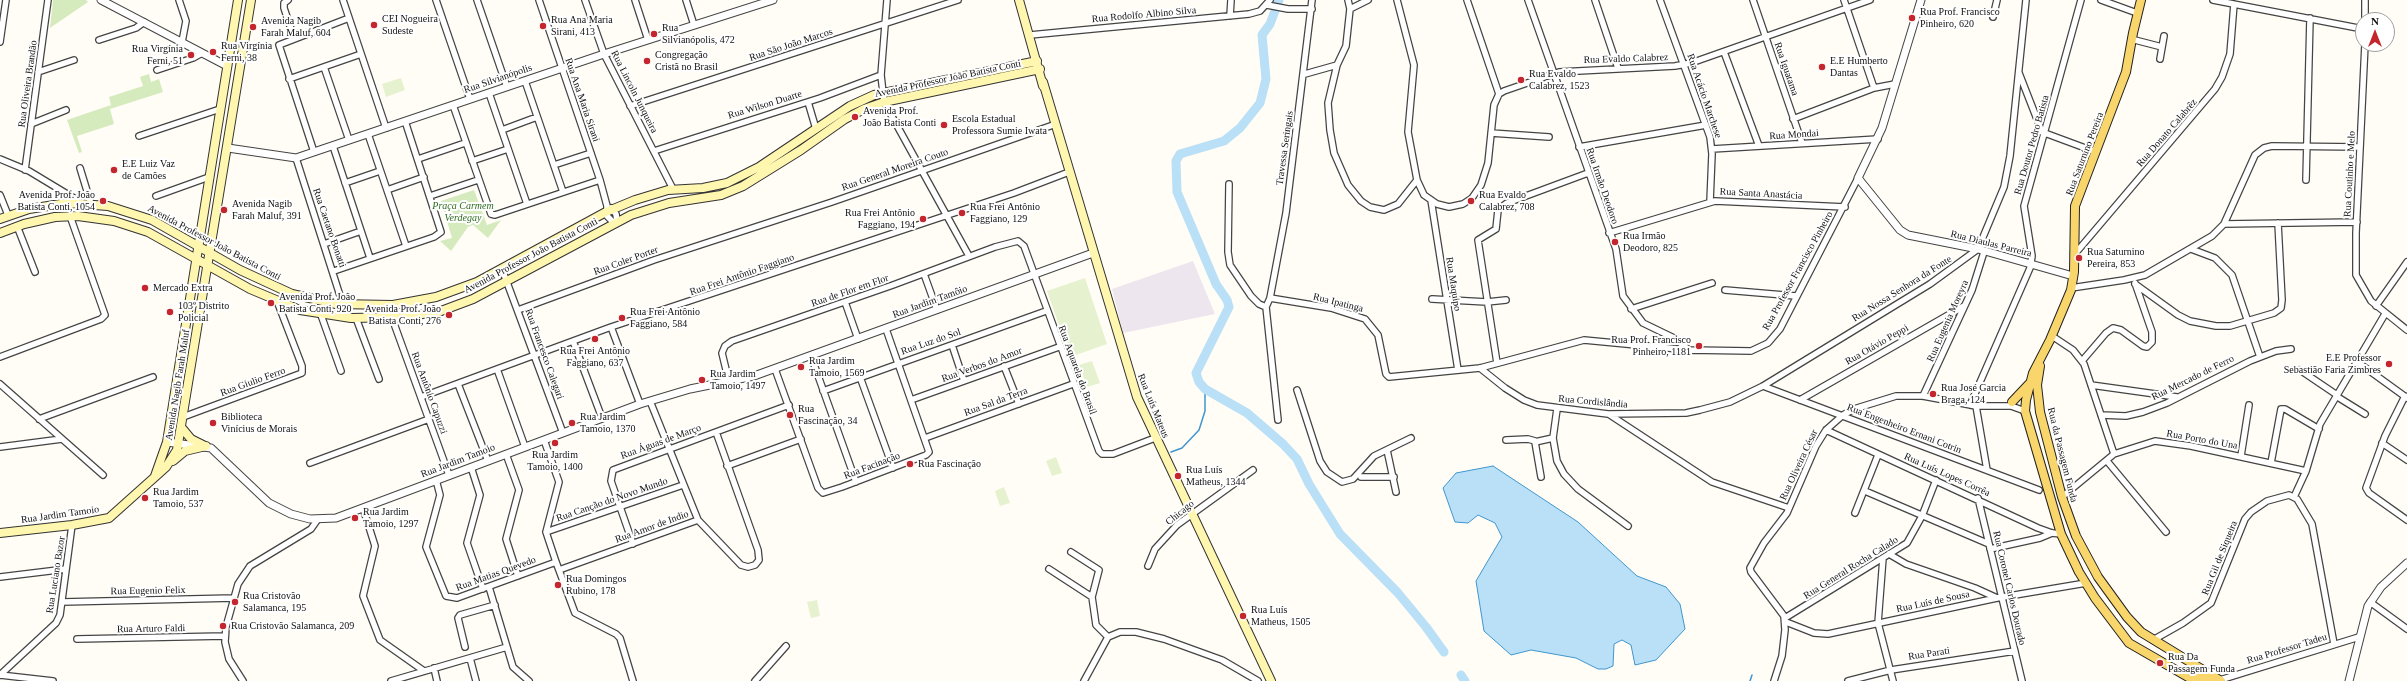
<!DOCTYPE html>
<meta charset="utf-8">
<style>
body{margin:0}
#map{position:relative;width:2407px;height:681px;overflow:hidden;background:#fffdf5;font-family:"Times New Roman",serif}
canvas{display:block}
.north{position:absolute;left:2355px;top:12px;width:40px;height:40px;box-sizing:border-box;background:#fff;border:1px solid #a0a0a0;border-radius:50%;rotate:0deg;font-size:11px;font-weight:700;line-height:16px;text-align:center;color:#111}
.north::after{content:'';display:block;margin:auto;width:14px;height:18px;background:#c4262e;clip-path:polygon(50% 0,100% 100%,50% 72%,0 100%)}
</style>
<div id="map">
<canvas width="2407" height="681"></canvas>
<div class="north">N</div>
</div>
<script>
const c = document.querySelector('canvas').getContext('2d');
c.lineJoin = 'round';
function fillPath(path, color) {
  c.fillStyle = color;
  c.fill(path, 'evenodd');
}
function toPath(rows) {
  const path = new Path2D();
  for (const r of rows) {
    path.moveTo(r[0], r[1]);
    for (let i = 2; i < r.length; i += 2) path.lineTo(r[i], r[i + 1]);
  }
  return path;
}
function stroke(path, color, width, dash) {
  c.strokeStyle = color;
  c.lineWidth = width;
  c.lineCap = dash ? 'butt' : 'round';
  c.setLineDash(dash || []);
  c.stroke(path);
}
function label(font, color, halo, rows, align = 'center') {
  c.font = font + ' "Times New Roman",serif';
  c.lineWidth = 4;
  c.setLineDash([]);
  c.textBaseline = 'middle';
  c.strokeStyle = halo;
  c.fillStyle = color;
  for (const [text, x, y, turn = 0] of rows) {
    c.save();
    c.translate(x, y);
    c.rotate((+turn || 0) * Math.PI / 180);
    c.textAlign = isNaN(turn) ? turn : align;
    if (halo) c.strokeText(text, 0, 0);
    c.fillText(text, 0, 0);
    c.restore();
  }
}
const industrial = toPath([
 [1193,261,1215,314,1123,333,1112,289]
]);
const green = toPath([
 [53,0,86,0,88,2,50,28],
 [149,74,151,82,159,79,163,92,110,109,114,124,77,136,82,152,79,153,67,120,111,105,109,97,143,86,140,77],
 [474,190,487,225,501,220,488,238,473,225,468,227,451,251,440,241,452,238,441,201]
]);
const pitch = toPath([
 [401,78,405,90,386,97,382,84],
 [1085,278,1107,344,1070,357,1047,291],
 [1092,361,1100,383,1087,387,1079,365],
 [1056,457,1062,473,1052,476,1046,461],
 [1004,487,1010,503,1000,506,995,491],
 [817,600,820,616,811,618,807,602]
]);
const water = toPath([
 [1493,466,1578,522,1637,576,1666,587,1680,604,1685,629,1656,660,1635,665,1631,645,1622,640,1614,644,1613,666,1606,669,1598,669,1576,658,1531,650,1511,655,1484,631,1476,581,1502,537,1495,523,1478,515,1468,523,1455,522,1443,488,1456,473,1493,466]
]);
const stream = toPath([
 [1171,452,1182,448,1199,430,1205,411,1205,389],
 [1750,681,1752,675]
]);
const river = toPath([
 [1279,0,1270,24,1262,35,1266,79,1260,103,1240,128,1224,141,1180,154,1176,161,1177,192,1216,284,1227,300,1229,307,1196,373,1199,382,1205,389,1247,413,1283,444,1297,459,1309,484,1340,534,1398,593,1426,627,1444,652],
 [1461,675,1465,681]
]);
const minor = toPath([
 [179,0,186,21,182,42],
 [288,0,284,3,284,8,294,38],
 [343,0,386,128],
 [436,0,470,99],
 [477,0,507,87],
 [539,0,600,180,607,206,607,216,614,223],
 [585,0,604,54,673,189],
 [635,0,648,40],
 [686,0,694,25],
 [887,0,881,75,884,102,969,256],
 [1348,0,1350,9],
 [1397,0,1414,65,1408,132,1417,180,1424,195,1437,204,1449,207,1463,204,1472,198,1481,185,1488,163,1494,105,1499,94,1504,91,1559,72,1675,66,1691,63,1870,0],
 [1467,0,1499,94],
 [1528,0,1616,249,1623,296,1643,323,1674,338,1689,350],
 [1595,0,1618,68],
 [1660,0,1710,137,1712,154,1710,202],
 [1753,0,1802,143],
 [1844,0,1874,88],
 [2101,0,2137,13],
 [2213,0,2363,29],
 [2365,0,2365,20],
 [1267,5,1288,9,1312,9],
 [1230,16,1231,0],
 [1993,17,1997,0],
 [1030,35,1249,14,1260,11,1270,0],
 [2131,39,2162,47],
 [99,40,136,28,144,22],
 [0,42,6,0],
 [2365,44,2356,233,2356,275,2371,301,2407,330],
 [1724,52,1759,146],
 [2160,59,2164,36],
 [1337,65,1328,103,1330,130,1334,153,1348,185,1361,201,1370,207,1384,210,1398,204,1417,180],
 [324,67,349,140],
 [157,70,193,58,202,53],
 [38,72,74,60],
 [2019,73,2042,132,2096,152],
 [1305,74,1337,65,1346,46,1350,9,1368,0],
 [289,79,361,54],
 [525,81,563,192],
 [489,93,527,204],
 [808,102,816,129],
 [453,105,491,214,495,215,600,180],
 [630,106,958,0],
 [1793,119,1874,88,1895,84],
 [31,124,66,110],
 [502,130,537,117],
 [1491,133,1549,137],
 [368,134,406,246],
 [139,136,220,109],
 [333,146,370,258],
 [1579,147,1706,125],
 [1712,149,1878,139],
 [654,151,820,98,881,75],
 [314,152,279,45,349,18],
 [296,158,343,305],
 [0,159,29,171,82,203],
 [418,159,465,143],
 [472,161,508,149],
 [554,165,591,153],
 [80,168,91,204],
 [25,170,48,0],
 [2306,180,2310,18],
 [345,183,380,171],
 [1229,184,1228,252,1230,265,1251,296,1259,304,1266,307],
 [387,190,424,177],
 [0,195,8,215],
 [156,196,209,177],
 [430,196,478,180],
 [1431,200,1458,370],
 [611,208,616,214,617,221],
 [2224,224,2357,222],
 [17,226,35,272],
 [1609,233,1715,201,1845,207],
 [324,244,361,231],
 [2191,249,2215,258,2232,275,2260,357],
 [2074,255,2215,89,2222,77,2230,54,2234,4],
 [502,269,563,433],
 [334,271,434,237,441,232,405,121],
 [924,274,937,310],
 [2135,284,2178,315,2190,321,2216,326,2230,326,2274,313,2281,308,2282,300,2278,223],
 [2071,288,2124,280,2145,275,2212,236,2224,224,2255,155,2264,148,2272,146,2360,147],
 [1725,290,1796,296],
 [1270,298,1331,308,1365,319,1378,335,1386,374,1389,377,1480,368,1584,340,1689,350,1751,351,1768,343,1780,329,1858,178],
 [1432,299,1487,302,1506,300],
 [845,302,858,339],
 [2376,306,2407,262],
 [1266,307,1270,298,1286,213,1312,0],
 [1266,307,1278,420],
 [1631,309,1712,283],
 [518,310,654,260,832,202,1056,124],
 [321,315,341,371],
 [356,318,379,379],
 [392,318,449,475],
 [611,327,640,404],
 [2052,336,2073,350,2084,364,2114,454],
 [573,341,602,418],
 [952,345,964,381],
 [811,356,856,482],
 [0,357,101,319,105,315,70,216],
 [2082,361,2106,333,2113,328,2121,330,2143,346,2147,347,2152,342,2152,332,2135,283],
 [2356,361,2407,398],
 [1497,363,1478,240,1496,229,1498,210,1507,203,1588,173],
 [1004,366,1019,404],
 [1480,368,1505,388,1524,400,1537,405,1608,414,1686,413,1700,410,1730,402,1763,386,1930,284,1978,249,2004,187,2010,156,2026,0],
 [497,369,525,447],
 [775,369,818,488,823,493,842,487,926,455,929,452,886,329],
 [2300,370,2337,395],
 [860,377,893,468],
 [729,382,722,353,725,346,732,341,893,285,995,247,1018,241,1024,246,1099,451,1102,454,1113,454,1155,438],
 [0,384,103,475],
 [458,384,488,461],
 [2091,385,2177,397],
 [1763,386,2039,490],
 [1297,390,1320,461,1327,472,1342,482,1353,479,1374,456,1411,438],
 [823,391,1046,311],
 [1923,396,1972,290,1984,252],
 [2336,396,2365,414],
 [2405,396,2385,436,2366,488,2369,493,2407,520],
 [421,397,611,327,1014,193,1069,172],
 [911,400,1059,347],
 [1800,400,1964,306],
 [650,401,698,520,741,565,748,567,755,565,759,560,758,550,716,432],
 [1970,405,2030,268,2032,256,2024,206,2081,0],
 [1976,406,1987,470],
 [1557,409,1553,438,1557,461,1564,474,1578,489,1628,526],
 [1610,415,1712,482,1789,508],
 [2101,415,2126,416,2143,412,2167,403,2250,361,2276,351,2291,349],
 [183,417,302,373,302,366,277,301],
 [39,419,153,377],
 [1826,430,2038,528,2052,533,2061,534],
 [925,438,1073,384],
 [544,440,559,482,546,532,556,562,575,613,616,634,620,638,633,681],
 [1506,440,1528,439,1535,441],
 [2382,443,2407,460],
 [0,447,62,439],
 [1387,450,1396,492],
 [506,454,519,490,506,539,518,576],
 [2241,456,2249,405],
 [2107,461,2166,532],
 [310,463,429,419],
 [2271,463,2281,409,2285,409,2319,429],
 [727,466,801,439],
 [471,467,480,495,467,543,483,589],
 [1361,477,1394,477],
 [1541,477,1535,442,1553,438],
 [436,480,440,495,426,547,446,596,457,598,556,562],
 [1865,491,1989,544],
 [2062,497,2114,454,2155,441,2191,446,2306,471],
 [2294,497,2306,471,2320,424,2385,314],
 [1978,498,2022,681],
 [363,508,375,546,363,596,380,640,424,671],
 [1855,513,1878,455],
 [546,532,683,485],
 [633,544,611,481,613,470,789,405],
 [1990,549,2040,538,2052,533],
 [1071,552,1099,570,1092,597],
 [1889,554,1906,564,1975,588,1997,598],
 [1883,558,1878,623,1893,681],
 [1148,566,1155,549,1177,525,1253,470],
 [1049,569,1092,597,1096,625,1108,637,1084,681],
 [559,570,698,520],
 [0,577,66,569],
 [489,587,513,667,529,681],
 [62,602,234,598],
 [2370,602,2407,629],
 [1785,618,1907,543,1922,516,1936,480],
 [1786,622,1814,633,1828,634,1997,598,2086,583],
 [1108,637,1120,632,1136,632,1164,639,1222,660,1258,681],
 [77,639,225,636],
 [2153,640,2183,623,2211,603,2245,519,2251,512,2267,501,2289,495,2297,499,2312,524,2334,644],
 [465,647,458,618,460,615,495,605],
 [470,658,476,681],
 [434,668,437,681],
 [0,675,56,623,60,615,72,525],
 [0,675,53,681],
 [2220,680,2359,637],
 [243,681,229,659,225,642,226,627,238,584,250,566,311,529,318,519],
 [391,681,507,647],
 [755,681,786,646],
 [1774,681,1782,656,1785,630,1784,616,1751,572,1750,568,1764,543,1787,513,1816,446,1826,430,1843,415,1854,409,1896,396,1923,396,1976,406,2011,406,2025,411],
 [1848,681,1891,670,2015,651]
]);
const tertiary = toPath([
 [101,0,227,66],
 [1921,0,1882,128,1858,178,1900,230,1908,235,1978,249,2073,276],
 [228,148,296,158,604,54,773,0],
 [167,442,211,448,269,503,291,514,310,519,336,518,640,404,690,389,754,376,1093,253],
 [2349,681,2368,606,2381,587,2407,563]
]);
const secondary = toPath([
 [1019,0,1043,86],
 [1043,82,1137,397,1271,681],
 [0,219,29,209,67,203,108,206,152,220,240,270,292,294,336,304,393,305,436,297,477,282,606,212,635,200,668,190,703,188,727,183,759,167,850,106,874,95,1037,61],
 [0,233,24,224,55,217,78,216,114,221,148,232,250,289,300,310,351,318,404,317,441,311,473,299,631,215,669,203,721,195,743,186,801,150,845,119,864,109,884,102,1040,69],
 [181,427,191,439,205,446],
 [173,461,185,451,206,446],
 [155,476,167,442,238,0],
 [0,533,72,525,109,518,166,467,177,450,251,0]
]);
const primary = toPath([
 [2141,0,2133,33,2126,72,2075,206,2074,272,2071,290,2050,340,2033,373,2026,400,2025,411,2061,534,2079,572,2095,598,2129,643,2195,681],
 [2040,366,2037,385,2040,412,2062,497,2076,536,2098,577,2127,617,2141,632,2221,681],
 [2012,402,2029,384],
 [2190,673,2209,681,2219,680]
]);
const markers = [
 [1912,18,4,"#c4262e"],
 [374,25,4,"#c4262e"],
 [543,26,4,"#c4262e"],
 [253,27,4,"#c4262e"],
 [654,34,4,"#c4262e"],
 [213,52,4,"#c4262e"],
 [191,55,4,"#c4262e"],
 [647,61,4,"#c4262e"],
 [1822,67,4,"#c4262e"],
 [1521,80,4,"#c4262e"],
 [855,117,4,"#c4262e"],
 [944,125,4,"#c4262e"],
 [114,170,4,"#c4262e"],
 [103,201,4,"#c4262e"],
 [1471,201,4,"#c4262e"],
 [224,210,4,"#c4262e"],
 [962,213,4,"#c4262e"],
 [923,219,4,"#c4262e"],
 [1615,242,4,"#c4262e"],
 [2079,258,4,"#c4262e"],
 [145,288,4,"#c4262e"],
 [271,303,4,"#c4262e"],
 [170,312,4,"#c4262e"],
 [449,315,4,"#c4262e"],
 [622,318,4,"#c4262e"],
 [595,339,4,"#c4262e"],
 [1699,346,4,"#c4262e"],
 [2389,364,4,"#c4262e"],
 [801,367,4,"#c4262e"],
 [702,380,4,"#c4262e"],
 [1933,394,4,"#c4262e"],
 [790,415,4,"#c4262e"],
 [213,423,4,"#c4262e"],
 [572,423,4,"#c4262e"],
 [555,443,4,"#c4262e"],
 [910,464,4,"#c4262e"],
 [1178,476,4,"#c4262e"],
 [145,498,4,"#c4262e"],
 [355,518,4,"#c4262e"],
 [558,585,4,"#c4262e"],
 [235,602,4,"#c4262e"],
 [1243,616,4,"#c4262e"],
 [223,626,4,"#c4262e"],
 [2160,663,4,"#c4262e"]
];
const poiNames = [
 ["Rua Prof. Francisco",1920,12],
 ["Pinheiro, 620",1920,24],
 ["CEI Nogueira",382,19],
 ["Sudeste",382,31],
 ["Rua Ana Maria",551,20],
 ["Sirani, 413",551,32],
 ["Avenida Nagib",261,21],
 ["Farah Maluf, 604",261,33],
 ["Rua",662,28],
 ["Silvianópolis, 472",662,40],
 ["Rua Virgínia",221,46],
 ["Ferni, 38",221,58],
 ["Rua Virgínia",183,49,"right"],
 ["Ferni, 51",183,61,"right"],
 ["Congregação",655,55],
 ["Cristã no Brasil",655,67],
 ["E.E Humberto",1830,61],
 ["Dantas",1830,73],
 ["Rua Evaldo",1529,74],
 ["Calabrez, 1523",1529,86],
 ["Avenida Prof.",863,111],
 ["João Batista Conti",863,123],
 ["Escola Estadual",952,119],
 ["Professora Sumie Iwata",952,131],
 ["E.E Luiz Vaz",122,164],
 ["de Camões",122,176],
 ["Avenida Prof. João",95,195,"right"],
 ["Batista Conti, 1054",95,207,"right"],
 ["Rua Evaldo",1479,195],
 ["Calabrez, 708",1479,207],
 ["Avenida Nagib",232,204],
 ["Farah Maluf, 391",232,216],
 ["Rua Frei Antônio",970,207],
 ["Faggiano, 129",970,219],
 ["Rua Frei Antônio",915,213,"right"],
 ["Faggiano, 194",915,225,"right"],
 ["Rua Irmão",1623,236],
 ["Deodoro, 825",1623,248],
 ["Rua Saturnino",2087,252],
 ["Pereira, 853",2087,264],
 ["Mercado Extra",153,288],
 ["Avenida Prof. João",279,297],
 ["Batista Conti, 920",279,309],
 ["103º Distrito",178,306],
 ["Policial",178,318],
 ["Avenida Prof. João",441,309,"right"],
 ["Batista Conti, 276",441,321,"right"],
 ["Rua Frei Antônio",630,312],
 ["Faggiano, 584",630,324],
 ["Rua Prof. Francisco",1691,340,"right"],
 ["Pinheiro, 1181",1691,352,"right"],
 ["Rua Frei Antônio",595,351,"center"],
 ["Faggiano, 637",595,363,"center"],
 ["E.E Professor",2381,358,"right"],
 ["Sebastião Faria Zimbres",2381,370,"right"],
 ["Rua Jardim",809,361],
 ["Tamoio, 1569",809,373],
 ["Rua Jardim",710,374],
 ["Tamoio, 1497",710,386],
 ["Rua José Garcia",1941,388],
 ["Braga, 124",1941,400],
 ["Rua",798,409],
 ["Fascinação, 34",798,421],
 ["Biblioteca",221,417],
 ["Vinícius de Morais",221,429],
 ["Rua Jardim",580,417],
 ["Tamoio, 1370",580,429],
 ["Rua Jardim",555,455,"center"],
 ["Tamoio, 1400",555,467,"center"],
 ["Rua Fascinação",918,464],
 ["Rua Luís",1186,470],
 ["Matheus, 1344",1186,482],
 ["Rua Jardim",153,492],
 ["Tamoio, 537",153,504],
 ["Rua Jardim",363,512],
 ["Tamoio, 1297",363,524],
 ["Rua Domingos",566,579],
 ["Rubino, 178",566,591],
 ["Rua Cristovão",243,596],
 ["Salamanca, 195",243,608],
 ["Rua Luís",1251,610],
 ["Matheus, 1505",1251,622],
 ["Rua Cristovão Salamanca, 209",231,626],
 ["Rua Da",2168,657],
 ["Passagem Funda",2168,669]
];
const streetNames = [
 ["Rua Rodolfo Albino Silva",1144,15,-5],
 ["Rua São João Marcos",791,45,-18],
 ["Rua Evaldo Calabrez",1626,59,-2],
 ["Rua Iguatama",1786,69,71],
 ["Rua Silvianópolis",498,79,-19],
 ["Avenida Professor João Batista Conti",948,79,-12],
 ["Rua Oliveira Brandão",28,84,-82],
 ["Rua Lincoln Junqueira",634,92,63],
 ["Rua Acácio Marchese",1704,96,71],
 ["Rua Ana Maria Sirani",582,100,71],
 ["Rua Wilson Duarte",765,105,-17],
 ["Rua Donato Calabrêz",2167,133,-49],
 ["Rua Mondai",1794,135,-4],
 ["Rua Doutor Pedro Batista",2032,145,-74],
 ["Travessa Seringais",1285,148,-82],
 ["Rua Saturnino Pereira",2085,154,-69],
 ["Rua General Moreira Couto",895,170,-19],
 ["Rua Coutinho e Melo",2350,174,-87],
 ["Rua Irmão Deodoro",1602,186,71],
 ["Rua Santa Anastácia",1761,194,3],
 ["Rua Caetano Bonatti",329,228,71],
 ["Avenida Professor João Batista Conti",214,243,28],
 ["Rua Diaulas Parreira",1991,244,14],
 ["Avenida Professor João Batista Conti",531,256,-28],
 ["Rua Coler Porter",626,261,-20],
 ["Rua Professor Francisco Pinheiro",1798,271,-61],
 ["Rua Frei Antônio Faggiano",742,275,-19],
 ["Rua Maquipo",1453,284,81],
 ["Rua Nossa Senhora da Fonte",1902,289,-32],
 ["Rua de Flor em Flor",850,291,-19],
 ["Rua Jardim Tamôio",930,302,-20],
 ["Rua Ipatinga",1338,303,14],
 ["Rua Eugenia Moreyra",1948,321,-66],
 ["Rua Luz do Sol",931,342,-19],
 ["Rua Otávio Peppi",1877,345,-30],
 ["Rua Francesco Calegari",544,354,70],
 ["Rua Verbos do Amor",982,365,-20],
 ["Rua Aquarela do Brasil",1077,370,70],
 ["Rua Mercado de Ferro",2193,378,-26],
 ["Rua Giulio Ferro",253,382,-20],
 ["Avenida Nagib Farah Maluf",178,385,-81],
 ["Rua Antônio Capuzzi",429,393,70],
 ["Rua Sal da Terra",996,402,-20],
 ["Rua Cordislândia",1593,402,5],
 ["Rua Luís Mateus",1153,406,68],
 ["Rua Engenheiro Ernani Cotrin",1904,429,21],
 ["Rua Porto do Una",2202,440,10],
 ["Rua Águas de Março",661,442,-20],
 ["Rua da Passagem Funda",2062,455,76],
 ["Rua Jardim Tamoio",458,461,-21],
 ["Rua Oliveira César",1799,465,-65],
 ["Rua Facinação",872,466,-21],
 ["Rua Luís Lopes Corrêa",1947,475,24],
 ["Rua Canção do Novo Mundo",612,500,-19],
 ["Chicago",1180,513,-39],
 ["Rua Jardim Tamoio",60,515,-8],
 ["Rua Amor de Indio",652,527,-20],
 ["Rua Gil de Siqueira",2220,558,-68],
 ["Rua General Rocha Calado",1851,568,-32],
 ["Rua Matias Quevedo",496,574,-20],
 ["Rua Luciano Bazor",56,575,-81],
 ["Rua Coronel Carlos Dourado",2009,588,77],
 ["Rua Eugenio Felix",148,591,-1],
 ["Rua Luís de Sousa",1933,602,-12],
 ["Rua Arturo Faldi",151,629,-1],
 ["Rua Professor Tadeu",2287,649,-17],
 ["Rua Parati",1929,654,-9]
];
const parkNames = [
 ["Praça Carmem",463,206],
 ["Verdegay",463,218]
];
fillPath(industrial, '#eee6ef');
fillPath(green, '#d5ebbd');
fillPath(pitch, '#e6f2cf');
fillPath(water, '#b9e0f7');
stroke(water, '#3f96cf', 1);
stroke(stream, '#3f96cf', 1.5);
stroke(river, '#b9e0f7', 9);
stroke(minor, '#444', 8);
stroke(tertiary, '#444', 9);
stroke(secondary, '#333', 10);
stroke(primary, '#222', 10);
stroke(minor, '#fff', 5.5);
stroke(tertiary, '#fff', 7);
stroke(secondary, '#fff6b0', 8);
stroke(primary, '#f9d66b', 8);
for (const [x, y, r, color] of markers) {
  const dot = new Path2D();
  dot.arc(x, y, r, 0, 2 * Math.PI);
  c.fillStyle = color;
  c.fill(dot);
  stroke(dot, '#fff', 1.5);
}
label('10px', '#111', '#fff', poiNames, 'left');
label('10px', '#111', '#fff', streetNames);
label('italic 10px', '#2f6b1f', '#fff', parkNames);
</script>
